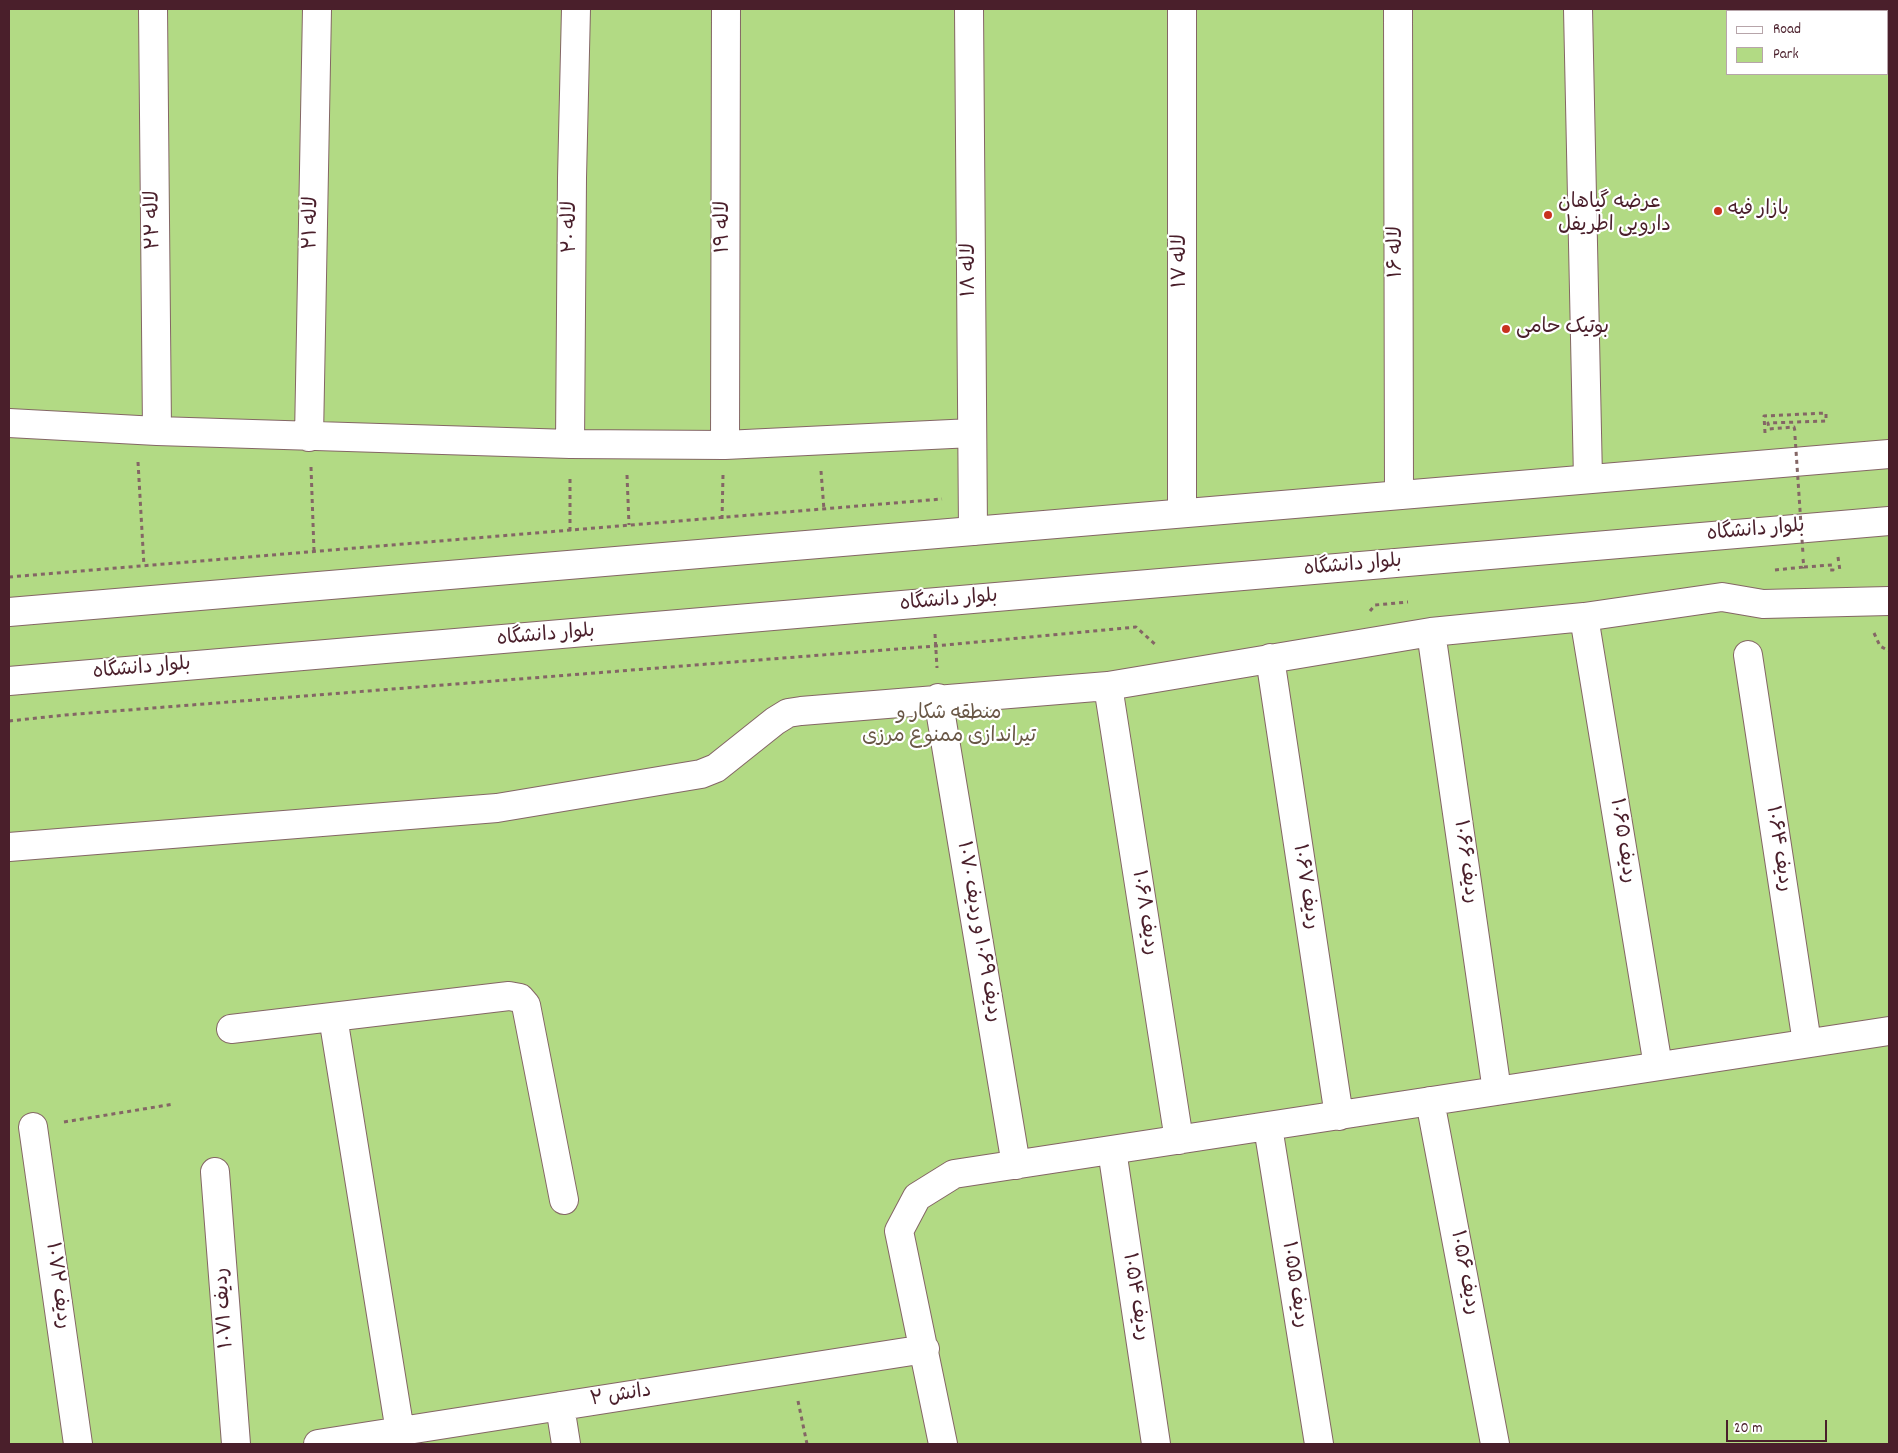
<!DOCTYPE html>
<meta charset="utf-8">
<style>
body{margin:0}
#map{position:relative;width:1898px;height:1453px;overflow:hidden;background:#efead1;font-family:Dekko,sans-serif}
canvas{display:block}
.frame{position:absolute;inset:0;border:10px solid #4a1f2b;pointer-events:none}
.legend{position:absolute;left:1726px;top:10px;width:162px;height:65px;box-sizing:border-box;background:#fff;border:1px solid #b7a5aa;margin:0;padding:6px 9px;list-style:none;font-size:15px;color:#4a1f2b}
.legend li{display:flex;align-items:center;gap:10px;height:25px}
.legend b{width:25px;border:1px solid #b7a5aa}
.scale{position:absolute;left:1726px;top:1420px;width:101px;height:22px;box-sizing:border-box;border:2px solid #4a1f2b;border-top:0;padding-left:6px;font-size:15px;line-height:18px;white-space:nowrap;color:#4a1f2b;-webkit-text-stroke:4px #fff;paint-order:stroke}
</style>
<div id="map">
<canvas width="1898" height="1453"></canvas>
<div class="frame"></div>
<ul class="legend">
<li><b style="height:6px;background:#fff"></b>Road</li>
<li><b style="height:14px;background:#b2da84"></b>Park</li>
</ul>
<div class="scale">20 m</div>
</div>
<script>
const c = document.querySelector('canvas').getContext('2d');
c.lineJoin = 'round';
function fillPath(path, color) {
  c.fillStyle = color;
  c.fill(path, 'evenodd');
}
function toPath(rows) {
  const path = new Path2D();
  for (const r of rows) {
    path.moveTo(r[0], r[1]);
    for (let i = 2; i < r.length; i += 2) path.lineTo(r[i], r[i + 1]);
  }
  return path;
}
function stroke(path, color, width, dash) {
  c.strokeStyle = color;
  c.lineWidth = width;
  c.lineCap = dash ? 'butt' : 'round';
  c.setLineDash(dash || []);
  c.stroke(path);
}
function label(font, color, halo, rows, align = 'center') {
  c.font = font + ' Dekko,"Playpen Sans Arabic",sans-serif';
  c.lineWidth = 4.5;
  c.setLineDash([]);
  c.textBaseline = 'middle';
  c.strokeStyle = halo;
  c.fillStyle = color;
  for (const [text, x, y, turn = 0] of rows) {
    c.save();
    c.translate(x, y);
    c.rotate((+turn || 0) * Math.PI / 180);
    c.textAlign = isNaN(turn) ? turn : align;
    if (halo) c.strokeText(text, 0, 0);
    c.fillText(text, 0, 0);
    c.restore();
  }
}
const green = toPath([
 [9,9,1889,9,1889,1444,9,1444],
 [1727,11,1887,11,1887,74,1727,74]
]);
const path = toPath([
 [1765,433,1764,416,1826,413,1826,421,1768,423,1769,429,1794,427,1795,431],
 [138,462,144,566],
 [311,467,314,551],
 [821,471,824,510],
 [627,475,629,525],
 [722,519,723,475],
 [570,531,570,475],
 [1838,557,1840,571],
 [1803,559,1804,567,1832,565,1833,570,1830,570],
 [1775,570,1804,567],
 [9,577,942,499],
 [1370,611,1375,605,1408,602],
 [1874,633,1880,646,1889,651],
 [935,634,937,668],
 [9,721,65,715,935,646,1136,627,1157,646],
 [64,1122,174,1104],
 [798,1401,807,1444]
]);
const minor = toPath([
 [153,9,157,431],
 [969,9,973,531],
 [1398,9,1399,495],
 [1578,9,1588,479],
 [1845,9,1845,11],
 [9,423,157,431,570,444,725,445,972,433],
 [309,437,317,9],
 [570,444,572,178,576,9],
 [725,445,726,9],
 [1182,513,1182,9],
 [1584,617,1658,1066],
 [1431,632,1497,1091],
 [1748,655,1807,1043],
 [1270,658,1339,1116],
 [1108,686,1179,1140],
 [938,698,1016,1165],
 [9,847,497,808,701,774,716,768,775,721,788,713,801,711,1108,686,1431,632,1584,617,1722,597,1763,604,1889,601],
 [333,1017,402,1444],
 [231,1029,509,996,520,998,526,1005,564,1200],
 [1430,1101,1495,1444],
 [33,1127,78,1444],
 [1268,1127,1319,1444],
 [1112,1150,1156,1444],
 [215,1172,236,1444],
 [560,1406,566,1444],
 [318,1444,925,1349],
 [943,1444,899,1231,917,1197,954,1174,1889,1031]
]);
const major = toPath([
 [9,612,1889,454],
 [9,681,1889,521]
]);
const pathBridge = toPath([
 [1795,436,1803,554]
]);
const markers = [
 [1718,211,5,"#c8321e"],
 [1548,215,5,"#c8321e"],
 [1506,329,5,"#c8321e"]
];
const poiNames = [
 ["عرضه گیاهان",1558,204],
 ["دارویی اطریفل",1558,227],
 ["بازار فیه",1728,211],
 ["بوتیک حامی",1516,329]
];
const streetNames = [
 ["لاله ۲۲",155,220,-91],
 ["لاله ۲۱",313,223,-89],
 ["لاله ۲۰",572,227,-90],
 ["لاله ۱۹",725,227,-90],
 ["لاله ۱۶",1398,252,-90],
 ["لاله ۱۷",1182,261,-90],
 ["لاله ۱۸",971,270,-90],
 ["بلوار دانشگاه",1756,532,-5],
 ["بلوار دانشگاه",1353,567,-5],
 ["بلوار دانشگاه",949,602,-5],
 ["بلوار دانشگاه",546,637,-5],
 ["بلوار دانشگاه",142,670,-5],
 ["ردیف ۱۰۶۵",1621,841,81],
 ["ردیف ۱۰۶۴",1777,849,81],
 ["ردیف ۱۰۶۶",1464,862,82],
 ["ردیف ۱۰۶۷",1304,887,81],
 ["ردیف ۱۰۶۸",1143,913,81],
 ["ردیف ۱۰۶۹ و ردیف ۱۰۷۰",977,932,80],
 ["ردیف ۱۰۵۶",1463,1273,79],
 ["ردیف ۱۰۵۵",1293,1285,81],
 ["ردیف ۱۰۷۲",56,1286,82],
 ["ردیف ۱۰۵۴",1134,1297,81],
 ["ردیف ۱۰۷۱",226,1308,-94],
 ["دانش ۲",621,1397,-9]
];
const parkNames = [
 ["منطقه شکار و",949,715],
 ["تیراندازی ممنوع مرزی",949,738]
];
fillPath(green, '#b2da84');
stroke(minor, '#846665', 30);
stroke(major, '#846665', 30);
stroke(path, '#846665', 3, [4, 4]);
stroke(minor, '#fff', 28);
stroke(major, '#fff', 28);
stroke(pathBridge, '#846665', 3, [4, 4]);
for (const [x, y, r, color] of markers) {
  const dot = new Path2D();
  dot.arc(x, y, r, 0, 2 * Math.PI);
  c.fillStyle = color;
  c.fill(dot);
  stroke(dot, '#fff', 2);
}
label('20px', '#4a1f2b', '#fff', poiNames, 'left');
label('20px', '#4a1f2b', '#fff', streetNames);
label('20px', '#695746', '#fff', parkNames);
</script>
